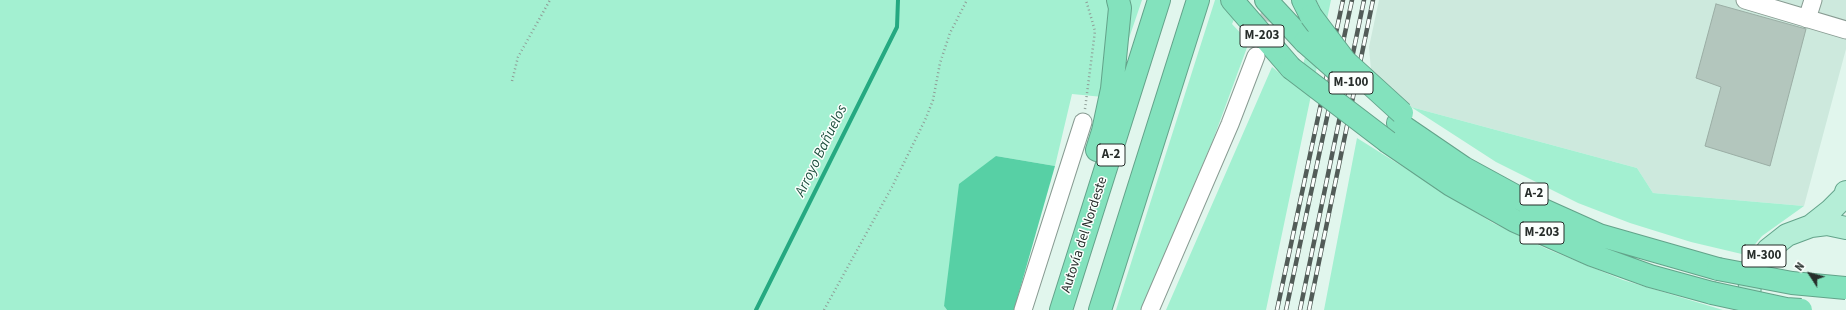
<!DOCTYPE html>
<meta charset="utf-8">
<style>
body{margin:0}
#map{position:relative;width:1846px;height:310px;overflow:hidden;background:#e1f6ed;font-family:"Source Sans 3",sans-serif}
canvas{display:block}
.north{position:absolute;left:1790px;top:254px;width:40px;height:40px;-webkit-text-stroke:3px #fbfffd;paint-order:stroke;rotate:306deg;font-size:11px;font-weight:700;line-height:16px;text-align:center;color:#272e2b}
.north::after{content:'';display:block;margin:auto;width:14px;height:18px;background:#272e2b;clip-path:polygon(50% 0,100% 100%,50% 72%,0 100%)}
</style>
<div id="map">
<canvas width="1846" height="310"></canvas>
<div class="north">N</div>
</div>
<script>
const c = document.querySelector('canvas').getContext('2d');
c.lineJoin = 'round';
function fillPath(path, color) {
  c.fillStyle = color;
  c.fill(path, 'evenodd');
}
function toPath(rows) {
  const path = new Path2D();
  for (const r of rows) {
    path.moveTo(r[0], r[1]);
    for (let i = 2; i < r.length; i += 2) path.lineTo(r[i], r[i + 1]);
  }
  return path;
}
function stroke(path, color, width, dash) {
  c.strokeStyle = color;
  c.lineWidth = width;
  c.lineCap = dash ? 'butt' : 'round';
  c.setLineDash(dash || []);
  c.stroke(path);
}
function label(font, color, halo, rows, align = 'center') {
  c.font = font + ' "Source Sans 3",sans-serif';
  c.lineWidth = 3;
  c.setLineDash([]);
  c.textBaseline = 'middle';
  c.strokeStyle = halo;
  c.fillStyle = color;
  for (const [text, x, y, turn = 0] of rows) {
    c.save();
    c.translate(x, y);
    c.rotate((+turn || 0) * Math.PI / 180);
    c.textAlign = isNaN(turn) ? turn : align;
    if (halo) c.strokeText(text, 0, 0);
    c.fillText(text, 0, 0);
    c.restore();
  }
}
const built = toPath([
 [1379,0,1846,0,1846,49,1804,206,1653,193,1637,168,1411,107,1371,70,1369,47]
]);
const green = toPath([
 [0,0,1109,0,1110,50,1103,97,1072,94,1055,166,996,156,944,306,947,310,0,310],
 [1126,0,1142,0,1124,53],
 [1215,0,1243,0,1232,24,1249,42,1213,140,1141,310,1116,310],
 [1316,0,1331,0,1266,310,1166,310,1272,67,1297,87,1319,5],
 [1411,107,1637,168,1653,193,1804,206,1762,236,1746,255,1691,242,1630,223,1578,203,1496,162],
 [1357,138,1493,223,1547,249,1623,280,1723,310,1324,310]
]);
const forest = toPath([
 [996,156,1055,166,1014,310,947,310,944,306,959,184]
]);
const stream = toPath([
 [756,310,897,27,898,0]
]);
const building = toPath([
 [1716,4,1806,29,1770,166,1705,146,1721,87,1696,78,1716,4]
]);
const minorTunnel = toPath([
 [1259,45,1274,0]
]);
const path = toPath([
 [512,81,518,57,550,0],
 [1085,109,1095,31,1086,0],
 [824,310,892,187,926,118,933,100,940,63,950,33,967,0]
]);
const minor = toPath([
 [1745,0,1846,30],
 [1807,19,1813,0],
 [1023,310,1083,122],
 [1150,310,1230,124,1256,56]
]);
const major = toPath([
 [1811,226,1830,211,1845,196,1846,192],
 [1748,310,1750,284,1758,264,1768,250,1787,235,1811,226,1827,224,1846,228]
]);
const highway = toPath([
 [1232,0,1291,68],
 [1266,0,1305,42],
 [1303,0,1311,16],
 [1398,123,1464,168,1530,204,1599,235,1718,269],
 [1388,142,1451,185,1515,221,1592,255,1650,276,1712,293],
 [1097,150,1103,131,1112,89,1120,8,1118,0],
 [1061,310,1159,0],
 [1100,310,1198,0]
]);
const rail = toPath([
 [1277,310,1343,0],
 [1286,310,1352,0],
 [1300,310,1364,0],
 [1309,310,1373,0]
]);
const highwayBridge = toPath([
 [1311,16,1345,61,1402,113],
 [1305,42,1347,79],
 [1291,68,1388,142],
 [1718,269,1792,283,1846,288],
 [1712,293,1786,309,1801,310]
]);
const shields = [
 [1262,36,44],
 [1351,83,44],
 [1111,155,28],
 [1534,194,28],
 [1542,233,44],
 [1764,256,44]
];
const shieldNames = [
 ["M-203",1262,36],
 ["M-100",1351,83],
 ["A-2",1111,155],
 ["A-2",1534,194],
 ["M-203",1542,233],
 ["M-300",1764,256]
];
const streetNames = [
 ["Autovía del Nordeste",1085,235,-72]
];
const waterNames = [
 ["Arroyo Bañuelos",822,151,-64]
];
fillPath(built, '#cde9dd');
fillPath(green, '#a3f0d1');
fillPath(forest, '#57d0a5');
stroke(stream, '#25a981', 4);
fillPath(building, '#b3c6bd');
stroke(building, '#9baea5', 1);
stroke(minorTunnel, '#bccec6', 17, [17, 8]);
stroke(minor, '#889b92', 19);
stroke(major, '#63a38a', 24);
stroke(highway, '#63a38a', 24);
stroke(path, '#8f9e97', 2.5, [1, 3]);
stroke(minor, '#fff', 17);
stroke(major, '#b5eed7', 22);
stroke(highway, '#83e2bd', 22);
stroke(rail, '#525c58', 4.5);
stroke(rail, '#fbfffd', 3, [9]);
stroke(highwayBridge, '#63a38a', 24, []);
stroke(highwayBridge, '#83e2bd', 22);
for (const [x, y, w] of shields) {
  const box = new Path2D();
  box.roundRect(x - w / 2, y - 11, w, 22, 3);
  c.fillStyle = '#fbfffd';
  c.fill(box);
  stroke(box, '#272e2b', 1);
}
label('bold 13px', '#272e2b', null, shieldNames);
label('14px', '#272e2b', '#fbfffd', streetNames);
label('italic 15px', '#1e503e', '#fbfffd', waterNames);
</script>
